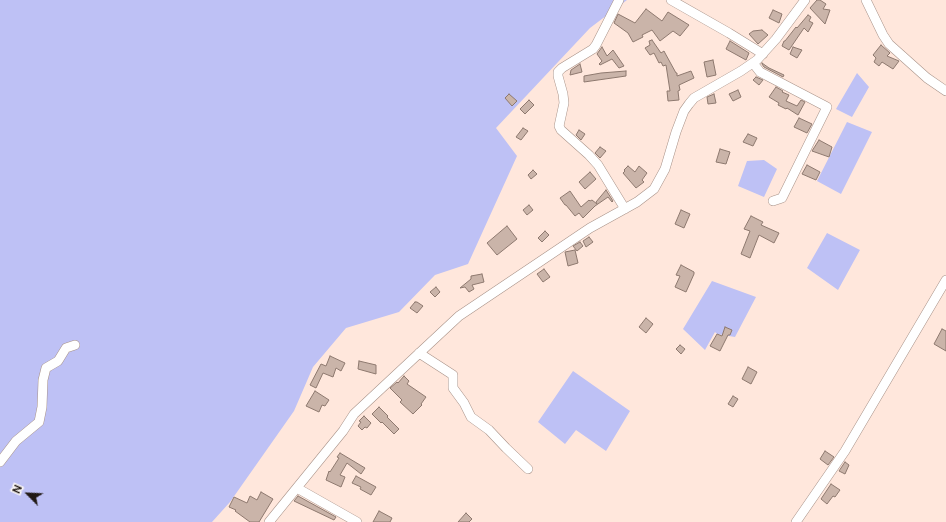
<!DOCTYPE html>
<style>
body{margin:0}
#map{position:relative;width:946px;height:522px;overflow:hidden;background:#ffe7dc;font-family:"DM Sans",sans-serif}
canvas{display:block}
.north{position:absolute;left:8px;top:474px;width:40px;height:40px;-webkit-text-stroke:3px #fdf9f6;paint-order:stroke;rotate:294deg;font-size:11px;font-weight:700;line-height:16px;text-align:center;color:#211915}
.north::after{content:'';display:block;margin:auto;width:14px;height:18px;background:#211915;clip-path:polygon(50% 0,100% 100%,50% 72%,0 100%)}
</style>
<div id="map">
<canvas width="946" height="522"></canvas>
<div class="north">N</div>
</div>
<script>
const c = document.querySelector('canvas').getContext('2d');
c.lineJoin = 'round';
function fillPath(path, color) {
  c.fillStyle = color;
  c.fill(path, 'evenodd');
}
function toPath(rows) {
  const path = new Path2D();
  for (const r of rows) {
    path.moveTo(r[0], r[1]);
    for (let i = 2; i < r.length; i += 2) path.lineTo(r[i], r[i + 1]);
  }
  return path;
}
function stroke(path, color, width, dash) {
  c.strokeStyle = color;
  c.lineWidth = width;
  c.lineCap = dash ? 'butt' : 'round';
  c.setLineDash(dash || []);
  c.stroke(path);
}
const green = toPath([
 [0,0,627,0,590,28,496,128,517,156,468,264,435,275,399,312,346,328,313,367,294,411,230,502,212,522,0,522],
 [857,73,869,87,852,117,836,109],
 [847,122,872,132,841,194,817,181],
 [764,160,777,169,764,197,738,186,747,161],
 [827,233,860,250,838,290,807,268],
 [712,281,756,297,735,337,717,334,715,332,705,350,683,329],
 [573,371,630,411,606,451,576,430,565,444,538,422]
]);
const building = toPath([
 [817,0,820,0,826,4,823,9,830,10,825,24,810,8,817,0],
 [646,9,662,21,668,12,689,25,680,36,673,31,660,41,652,30,642,35,643,37,633,42,628,33,614,23,618,14,635,23,646,9],
 [773,10,782,14,779,23,769,18,773,10],
 [808,15,811,17,809,21,813,23,808,32,804,28,789,50,782,46,784,41,785,41,796,27,797,28,808,15],
 [762,30,768,35,758,44,749,34,753,31,762,30],
 [652,40,661,53,664,51,665,53,676,73,677,73,677,76,691,71,694,78,679,85,680,90,678,91,679,100,668,101,667,91,670,91,666,65,663,66,661,62,659,63,654,53,650,55,645,48,650,45,649,41,652,40],
 [730,41,749,53,746,60,726,49,730,41],
 [881,45,890,53,887,56,899,61,893,69,882,62,879,66,874,62,876,58,873,55,881,45],
 [602,47,607,56,613,50,624,66,619,68,612,59,600,65,599,64,602,61,597,54,602,47],
 [793,47,802,50,797,58,790,54,793,47],
 [713,60,716,75,707,77,704,62,713,60],
 [762,63,769,68,784,75,783,77,764,67,762,64,762,63],
 [580,64,582,72,570,75,571,70,580,64],
 [626,71,626,76,584,82,584,76,601,73,626,71],
 [756,77,763,80,759,85,753,80,756,77],
 [776,87,783,91,782,92,789,95,786,101,797,106,801,100,805,102,798,115,787,108,786,109,778,105,779,103,769,97,776,87],
 [738,90,741,97,733,101,729,94,738,90],
 [509,94,517,101,512,106,505,98,509,94],
 [714,94,716,103,708,104,707,97,714,94],
 [529,100,534,105,525,114,520,109,529,100],
 [799,118,812,124,807,133,794,127,799,118],
 [523,128,528,131,521,140,516,137,523,128],
 [579,130,585,134,581,140,576,135,579,130],
 [748,134,757,138,753,146,743,142,748,134],
 [819,140,832,147,829,157,812,151,819,140],
 [600,147,606,151,600,158,595,153,600,147],
 [720,149,730,152,726,164,716,162,720,149],
 [807,165,820,172,816,180,802,174,807,165],
 [628,166,635,172,639,166,647,173,642,180,644,182,636,188,623,173,625,171,624,170,628,166],
 [533,170,537,174,531,179,528,175,533,170],
 [590,172,596,179,585,189,579,182,590,172],
 [606,190,613,201,612,202,608,197,595,206,583,218,579,213,575,216,566,205,565,205,560,198,570,191,581,207,589,200,590,201,592,200,597,204,596,202,606,190],
 [529,205,533,210,527,215,523,210,529,205],
 [681,210,690,214,684,228,675,224,681,210],
 [751,216,763,222,761,225,779,233,774,243,759,235,750,258,741,254,750,231,744,229,751,216],
 [507,226,517,239,497,255,487,243,507,226],
 [545,231,549,235,542,242,538,238,545,231],
 [589,237,593,242,586,247,583,241,589,237],
 [580,242,583,246,577,251,573,246,580,242],
 [575,250,578,263,568,266,565,252,575,250],
 [681,265,694,272,694,274,686,292,675,287,680,276,676,275,681,265],
 [544,269,550,277,543,282,537,274,544,269],
 [482,274,484,282,472,285,474,289,469,292,465,287,460,288,471,279,471,276,482,274],
 [436,287,440,292,435,297,430,292,436,287],
 [415,302,417,302,423,306,417,313,410,308,415,302],
 [646,318,653,324,646,333,639,327,646,318],
 [725,327,732,330,730,335,728,335,720,351,710,346,717,334,722,336,725,327],
 [942,329,946,331,946,351,934,344,942,329],
 [680,345,685,349,681,354,676,349,680,345],
 [330,356,345,363,341,371,336,368,333,377,323,373,316,388,310,385,321,364,326,366,330,356],
 [359,361,376,365,376,374,358,369,359,361],
 [748,367,757,372,751,384,742,379,748,367],
 [404,376,409,381,407,384,426,397,421,404,422,405,413,414,400,402,402,400,390,388,397,382,398,383,404,376],
 [315,391,329,400,325,406,322,405,319,412,306,406,315,391],
 [733,396,738,399,733,407,728,404,733,396],
 [379,407,388,416,387,417,399,429,394,434,382,422,381,423,372,414,379,407],
 [364,416,371,423,367,428,365,427,362,430,358,426,361,422,359,421,364,416],
 [825,451,834,457,828,465,820,459,825,451],
 [340,453,365,468,361,474,347,463,340,475,345,477,341,487,326,480,329,471,330,472,339,458,337,457,340,453],
 [845,462,849,465,845,474,839,471,845,462],
 [356,476,376,487,371,495,360,489,361,487,352,483,356,476],
 [831,484,840,490,835,497,833,496,827,504,821,499,831,484],
 [261,492,273,499,259,522,250,522,235,511,236,510,229,507,234,497,247,503,250,496,257,500,261,492],
 [298,496,336,517,334,520,294,501,298,496],
 [379,511,392,518,390,522,373,522,379,511],
 [466,513,472,519,469,522,458,522,466,513]
]);
const street = toPath([
 [619,0,596,45,593,49,562,68,558,72,558,76,563,94,564,103,559,126,561,130,589,155,598,165,625,209],
 [671,0,729,33,763,54],
 [866,0,883,35,889,44,927,78,946,91],
 [753,63,760,72,827,107,782,198,773,201],
 [419,353,453,375,453,388,464,403,471,417,489,430,506,448,528,469],
 [0,462,16,441,39,422,42,407,43,380,46,368,58,361,66,348,75,345],
 [297,488,357,522],
 [269,522,343,431,354,414,459,316,590,228,637,202,654,189,665,169,676,132,684,111,689,104,694,98,741,71,757,60,776,39,805,0],
 [796,522,845,451,946,280]
]);
fillPath(green, '#bec1f5');
fillPath(building, '#cab4a9');
stroke(building, '#8e796f', 1);
stroke(street, '#a89288', 10);
stroke(street, '#fff', 9);
</script>
